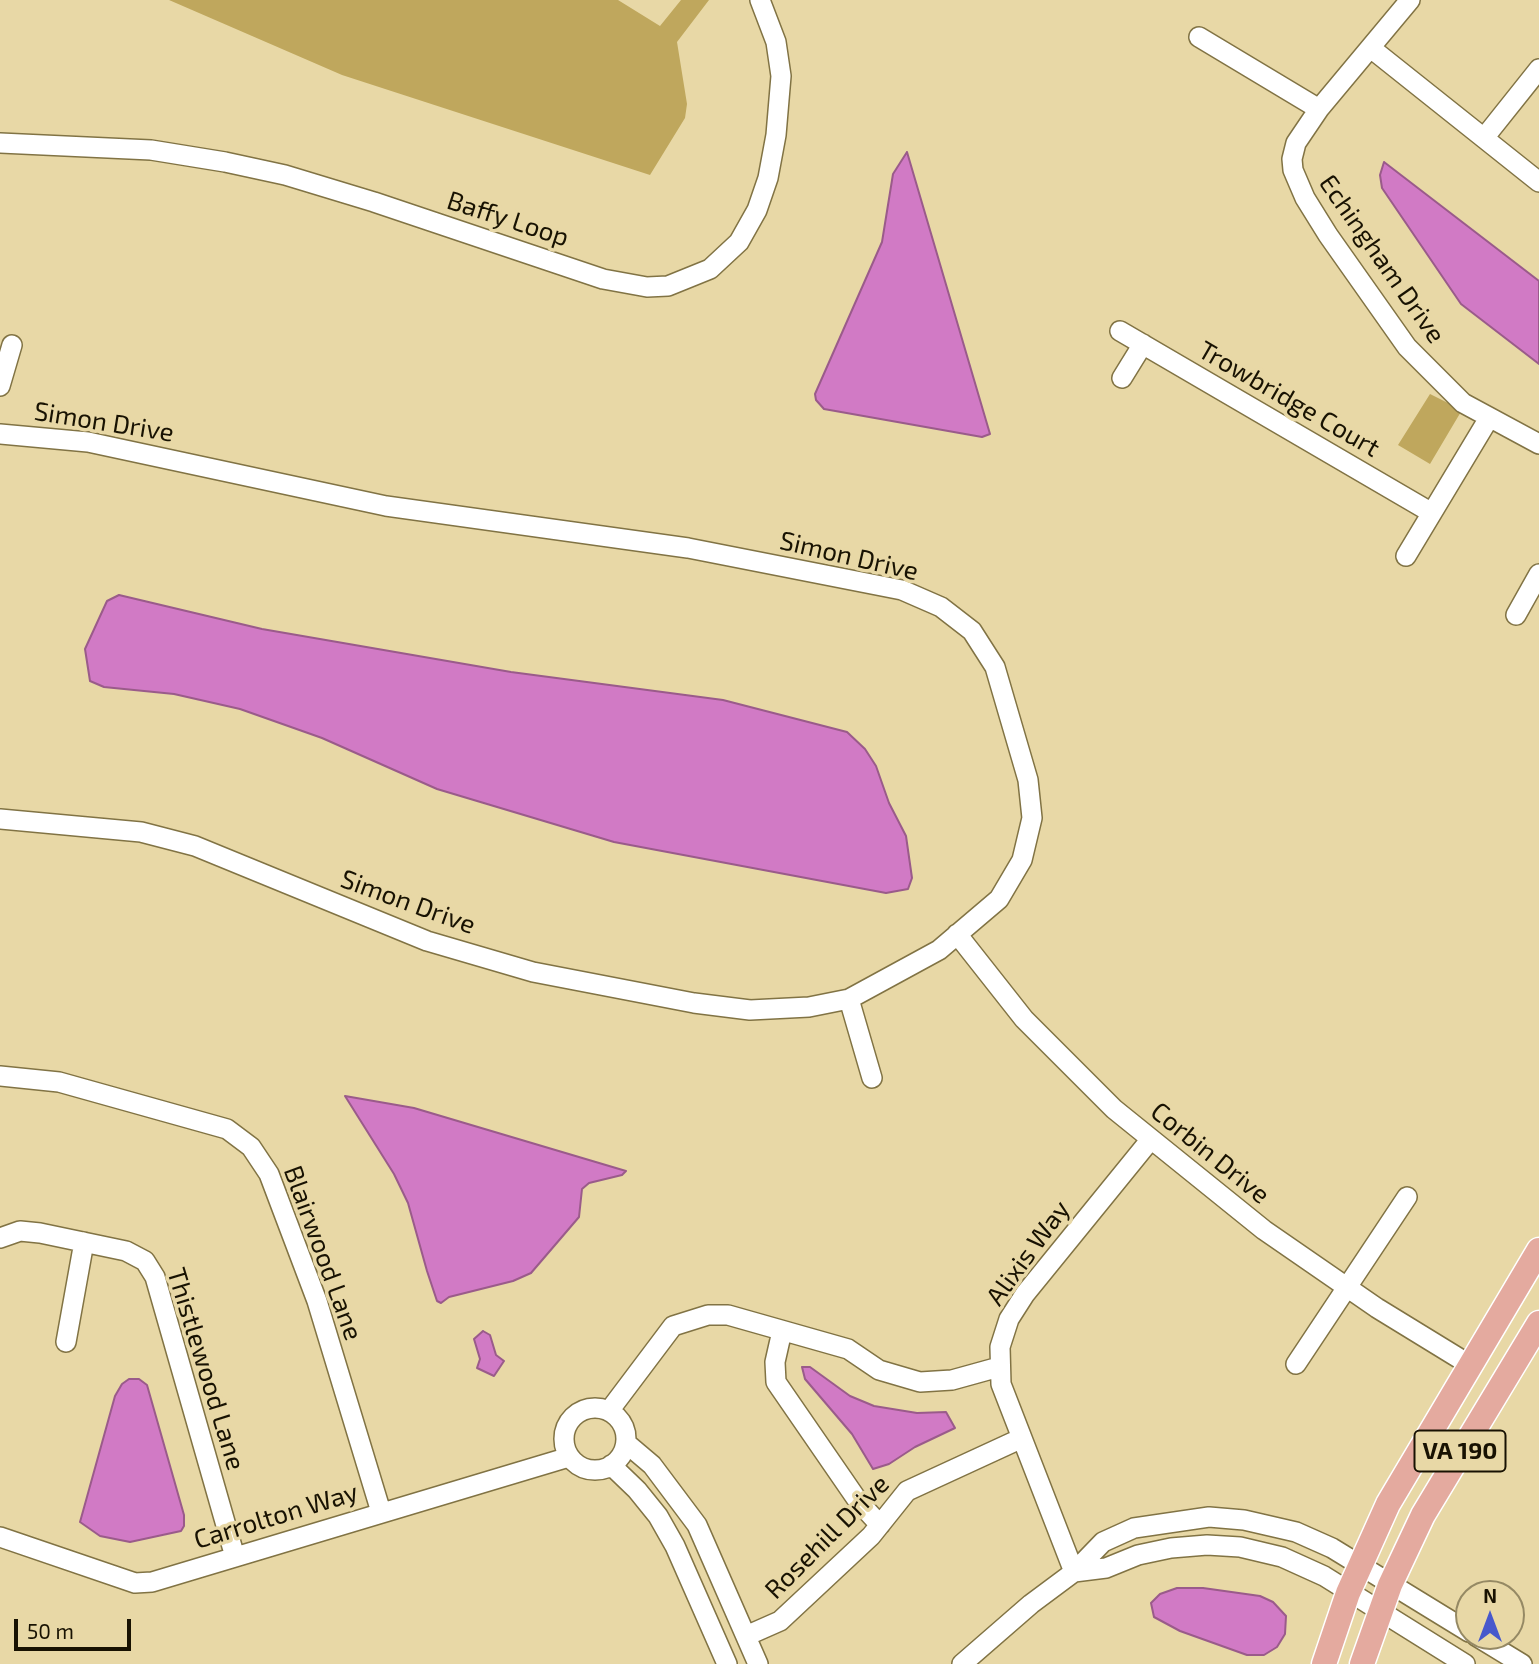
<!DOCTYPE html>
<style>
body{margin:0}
#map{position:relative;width:1539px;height:1664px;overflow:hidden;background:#e8d8a6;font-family:"Exo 2",sans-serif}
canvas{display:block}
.north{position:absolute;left:1455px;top:1580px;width:70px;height:70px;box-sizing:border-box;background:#e8d8a6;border:2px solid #958964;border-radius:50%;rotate:0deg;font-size:19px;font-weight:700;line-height:28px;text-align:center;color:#181202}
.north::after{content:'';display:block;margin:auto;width:24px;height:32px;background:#4758cc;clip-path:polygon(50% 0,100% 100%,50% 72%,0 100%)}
.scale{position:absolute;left:14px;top:1619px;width:117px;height:32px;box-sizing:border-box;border:4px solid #181202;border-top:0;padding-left:9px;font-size:21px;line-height:24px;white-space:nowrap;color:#181202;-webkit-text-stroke:5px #e8d8a6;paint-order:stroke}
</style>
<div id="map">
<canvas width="1539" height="1664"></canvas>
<div class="north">N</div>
<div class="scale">50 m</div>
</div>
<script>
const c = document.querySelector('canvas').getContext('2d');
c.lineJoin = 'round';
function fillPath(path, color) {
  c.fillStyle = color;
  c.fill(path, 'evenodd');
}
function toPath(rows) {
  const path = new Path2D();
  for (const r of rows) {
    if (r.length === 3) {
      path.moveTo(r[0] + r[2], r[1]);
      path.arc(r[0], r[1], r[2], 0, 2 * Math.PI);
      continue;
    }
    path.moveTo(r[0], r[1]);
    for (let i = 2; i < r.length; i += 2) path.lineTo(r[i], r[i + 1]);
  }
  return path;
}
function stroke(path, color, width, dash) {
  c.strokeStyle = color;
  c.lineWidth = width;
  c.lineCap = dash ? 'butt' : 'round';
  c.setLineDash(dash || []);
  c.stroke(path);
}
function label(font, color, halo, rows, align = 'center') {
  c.font = font + ' "Exo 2",sans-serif';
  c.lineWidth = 7;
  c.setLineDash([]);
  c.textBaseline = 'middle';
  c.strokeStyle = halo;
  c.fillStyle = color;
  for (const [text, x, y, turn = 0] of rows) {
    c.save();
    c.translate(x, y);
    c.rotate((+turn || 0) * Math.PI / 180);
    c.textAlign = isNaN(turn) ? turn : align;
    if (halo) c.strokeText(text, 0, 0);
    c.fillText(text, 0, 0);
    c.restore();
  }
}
const green = toPath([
 [169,0,618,0,660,26,681,0,709,0,677,42,687,104,685,118,650,175,342,75],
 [1430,394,1462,410,1430,464,1398,445]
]);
const water = toPath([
 [907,152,990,434,982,437,824,409,816,400,815,394,882,242,893,174,907,152],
 [1384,162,1539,281,1539,364,1461,304,1382,188,1380,175,1384,162],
 [119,595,262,629,511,672,723,700,847,732,865,749,876,766,889,803,906,836,912,878,908,889,886,893,614,842,437,789,322,738,240,709,174,694,104,687,90,681,85,649,107,601,119,595],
 [345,1096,414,1108,626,1171,622,1175,589,1183,582,1189,579,1217,531,1273,513,1281,449,1297,441,1303,437,1301,427,1271,408,1203,394,1174,345,1096],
 [483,1331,490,1335,496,1355,504,1361,494,1376,477,1368,480,1359,474,1339,483,1331],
 [802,1367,810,1367,850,1396,874,1406,917,1413,946,1412,955,1428,915,1447,889,1464,873,1469,852,1434,805,1379,802,1367],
 [129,1379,139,1379,147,1385,184,1515,184,1526,181,1531,130,1542,100,1536,80,1522,115,1396,122,1384,129,1379],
 [1177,1588,1203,1588,1260,1596,1273,1602,1286,1616,1285,1634,1277,1647,1264,1655,1247,1655,1180,1631,1154,1617,1151,1603,1160,1594,1177,1588]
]);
const minor = toPath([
 [1410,0,1319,109,1296,143,1292,159,1293,170,1305,198,1328,235,1407,347,1463,403,1539,444],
 [1199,37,1319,109],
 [1372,49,1539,182],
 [1484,138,1539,69],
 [0,143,151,150,225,162,285,175,374,202,603,279,647,287,668,286,710,269,739,242,757,210,768,178,776,135,781,76,776,42,760,0],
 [1120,331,1432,513],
 [1122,378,1143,344],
 [0,386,12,345],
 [0,434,88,442,386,506,688,548,902,590,941,607,972,631,995,667,1028,780,1032,818,1022,860,999,899,939,950,849,999,809,1007,750,1010,694,1003,533,972,427,941,195,846,141,832,0,819],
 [1406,556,1489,418],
 [1516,615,1539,574],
 [957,934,1024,1019,1114,1109,1264,1230,1377,1308,1470,1365],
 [849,999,872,1078],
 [0,1076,59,1082,227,1129,251,1147,269,1174,317,1301,381,1512],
 [0,1238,20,1231,40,1233,126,1251,145,1261,155,1277,235,1557],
 [782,1331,775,1362,776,1382,858,1501,880,1525],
 [66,1342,84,1242],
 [1296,1364,1407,1197],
 [595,1439,31],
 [609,1411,673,1326,708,1315,728,1315,848,1349,879,1370,920,1382,952,1380,999,1367],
 [626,1443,652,1465,697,1525,758,1664],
 [611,1465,637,1490,658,1516,675,1546,727,1664],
 [0,1537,135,1583,152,1582,569,1457],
 [1074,1572,1001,1384,1000,1347,1009,1319,1025,1294,1151,1139],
 [1074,1572,1106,1568,1138,1555,1171,1548,1207,1545,1240,1547,1282,1557,1324,1576,1465,1664],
 [746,1636,780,1621,871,1536,907,1491,1022,1438],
 [1476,1636,1522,1664],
 [962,1664,1031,1604,1074,1572,1103,1542,1134,1528,1209,1517,1244,1520,1296,1532,1332,1548,1469,1632]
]);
const major = toPath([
 [1324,1664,1348,1593,1388,1504,1539,1250],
 [1362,1664,1390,1585,1423,1515,1539,1323]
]);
const shields = [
 [1460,1451,91]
];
const shieldNames = [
 ["VA 190",1460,1451]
];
const streetNames = [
 ["Baffy Loop",508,219,18],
 ["Echingham Drive",1382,259,55],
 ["Trowbridge Court",1289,399,30],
 ["Simon Drive",104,422,9],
 ["Simon Drive",849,556,13],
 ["Simon Drive",408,902,20],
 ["Corbin Drive",1210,1153,39],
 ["Blairwood Lane",323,1253,70],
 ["Alixis Way",1028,1253,-54],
 ["Thistlewood Lane",206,1369,73],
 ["Carrolton Way",276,1516,-17],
 ["Rosehill Drive",827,1537,-45]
];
fillPath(green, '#bfa75d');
fillPath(water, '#d17ac5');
stroke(water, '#9a5b8a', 2);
stroke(minor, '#817344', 22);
stroke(major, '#fff', 27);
stroke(minor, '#fff', 19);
stroke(major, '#e4aa9f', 24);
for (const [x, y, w] of shields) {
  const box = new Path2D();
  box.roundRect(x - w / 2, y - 20.5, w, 41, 5);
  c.fillStyle = '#e8d8a6';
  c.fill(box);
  stroke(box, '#181202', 2);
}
label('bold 24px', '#181202', null, shieldNames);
label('26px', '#181202', '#e8d8a6', streetNames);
</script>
